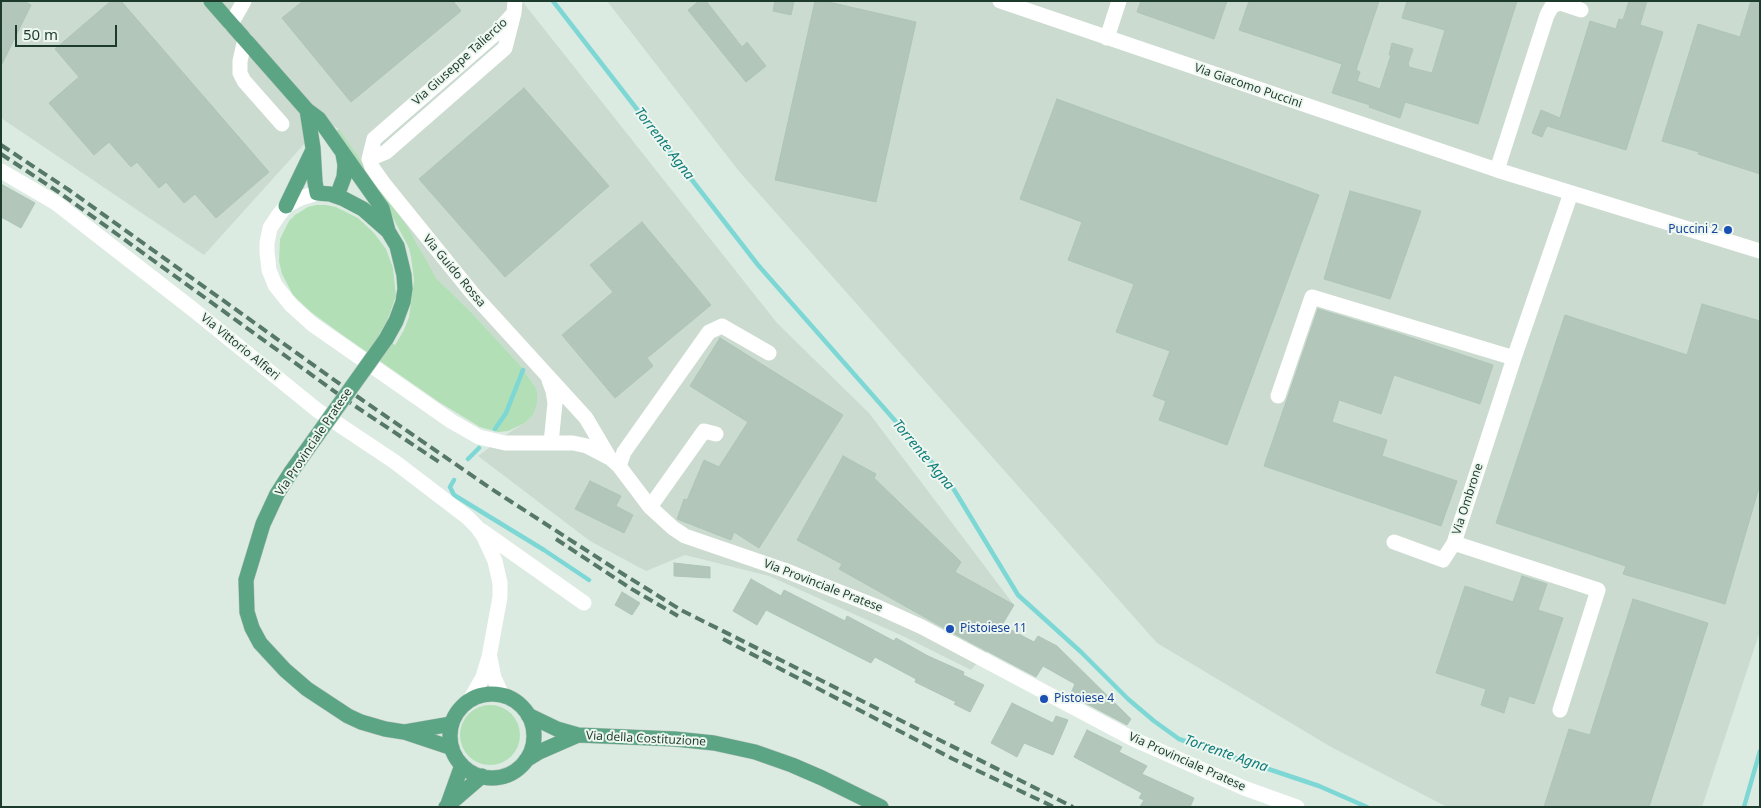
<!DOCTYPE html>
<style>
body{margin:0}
#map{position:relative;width:1761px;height:808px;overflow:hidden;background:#dcebe2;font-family:"Noto Sans",sans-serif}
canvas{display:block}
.frame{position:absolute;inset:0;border:2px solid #1d3b2d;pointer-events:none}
.scale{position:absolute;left:15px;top:25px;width:102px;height:22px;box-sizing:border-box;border:2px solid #1d3b2d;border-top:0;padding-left:6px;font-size:15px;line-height:18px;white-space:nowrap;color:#1d3b2d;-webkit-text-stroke:4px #edf7f0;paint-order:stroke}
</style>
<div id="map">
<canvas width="1761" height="808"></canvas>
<div class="frame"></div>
<div class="scale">50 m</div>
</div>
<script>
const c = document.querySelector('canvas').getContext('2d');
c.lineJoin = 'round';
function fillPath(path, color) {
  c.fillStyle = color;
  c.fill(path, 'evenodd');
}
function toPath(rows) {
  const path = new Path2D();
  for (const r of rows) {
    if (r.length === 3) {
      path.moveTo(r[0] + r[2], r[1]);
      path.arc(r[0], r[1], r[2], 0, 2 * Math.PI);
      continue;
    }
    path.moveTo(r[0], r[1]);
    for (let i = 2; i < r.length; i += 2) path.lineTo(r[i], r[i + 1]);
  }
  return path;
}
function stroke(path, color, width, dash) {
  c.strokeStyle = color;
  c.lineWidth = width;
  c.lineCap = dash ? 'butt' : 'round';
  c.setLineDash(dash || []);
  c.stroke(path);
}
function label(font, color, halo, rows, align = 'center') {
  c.font = font + ' "Noto Sans",sans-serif';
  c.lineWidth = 4;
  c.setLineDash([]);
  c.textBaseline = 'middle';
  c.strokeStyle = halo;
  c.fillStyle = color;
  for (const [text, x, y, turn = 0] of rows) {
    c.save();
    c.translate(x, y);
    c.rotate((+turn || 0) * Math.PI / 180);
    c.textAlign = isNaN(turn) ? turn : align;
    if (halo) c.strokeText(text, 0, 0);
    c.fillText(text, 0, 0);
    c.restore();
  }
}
const built = toPath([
 [1,1,522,1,777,323,869,413,1014,605,987,652,971,670,905,637,769,576,685,555,646,571,590,541,478,456,513,430,525,423,533,415,534,385,520,365,470,311,436,278,426,263,418,245,339,129,325,121,204,255,1,118],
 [607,1,1760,1,1760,631,1702,807,1447,807,1331,747,1157,643,738,170]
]);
const green = toPath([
 [339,129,408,228,436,278,470,311,520,365,534,385,537,392,537,403,533,415,525,423,508,431,498,432,480,427,439,402,344,336,311,312,293,295,282,274,279,261,280,239,289,221,295,215,308,207,316,205,326,205,336,207,358,218,374,233,386,249,393,268,396,296,387,321,379,334,395,345,404,330,409,317,414,280,411,257,409,248,390,212,335,131],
 [490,735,30]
]);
const stream = toPath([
 [553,1,758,265,950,483,1018,595,1081,652,1128,699,1154,721,1179,739,1319,786,1367,807],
 [495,429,506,413,523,370],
 [468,459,479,448],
 [454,480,450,487,454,495,544,550,589,580],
 [1744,807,1760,751]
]);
const building = toPath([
 [1,1,24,1,31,5,1,66,1,1],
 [111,1,121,1,269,172,216,218,195,194,184,203,166,182,159,188,137,162,131,167,109,142,94,155,49,103,79,77,55,49,111,1],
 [303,1,453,1,461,11,351,102,282,18,303,1],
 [699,1,706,1,742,47,747,42,766,66,746,82,688,10,699,1],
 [775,1,794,1,791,15,773,11,775,1],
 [815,1,824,1,916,22,876,202,775,180,815,1],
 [1141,1,1227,1,1214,39,1137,12,1141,1],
 [1249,1,1379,1,1356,70,1360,72,1357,81,1380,89,1391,55,1389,55,1392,43,1413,49,1408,64,1409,65,1409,67,1432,73,1445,30,1402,18,1407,1,1517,1,1478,124,1405,102,1400,118,1369,107,1370,105,1332,93,1342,64,1239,30,1249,1],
 [1629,1,1647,1,1640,25,1663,32,1626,150,1547,126,1542,137,1532,133,1541,110,1560,118,1590,21,1616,29,1619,19,1623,20,1629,1],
 [1751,1,1760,1,1760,174,1698,154,1699,152,1662,141,1698,24,1740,37,1751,1],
 [524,88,609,186,505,277,419,179,524,88],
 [1057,99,1319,195,1227,445,1159,420,1166,401,1153,396,1170,351,1116,332,1134,284,1068,260,1082,222,1020,199,1057,99],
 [1,184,35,203,21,228,1,217,1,184],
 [1350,191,1421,211,1390,299,1324,279,1350,191],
 [642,222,711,305,647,358,653,366,615,398,562,335,613,292,590,265,642,222],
 [1702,304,1760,321,1760,484,1725,604,1623,574,1626,566,1496,523,1565,315,1687,355,1702,304],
 [1318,309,1397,333,1493,365,1480,404,1394,375,1381,414,1339,400,1332,422,1387,440,1382,456,1457,481,1441,526,1264,466,1318,309],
 [720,338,843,415,759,548,734,532,731,540,677,519,684,499,687,500,704,460,719,467,748,422,690,386,720,338],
 [843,456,876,474,874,478,961,562,955,572,1014,605,1002,625,1034,642,1038,636,1057,646,1131,719,1127,725,1070,695,1075,684,1043,666,1036,677,953,633,839,569,842,564,797,540,843,456],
 [590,481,621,496,616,506,633,515,624,533,575,509,590,481],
 [674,563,710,567,710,578,674,576,674,563],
 [1522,576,1547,584,1538,610,1563,618,1534,704,1509,696,1504,713,1481,705,1486,689,1436,673,1465,586,1513,602,1522,576],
 [751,579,781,596,784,590,845,621,847,616,894,641,896,638,928,656,964,672,963,675,984,685,970,712,954,704,956,702,915,682,916,679,875,657,871,663,766,610,757,625,733,611,751,579],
 [622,592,640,603,632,615,615,605,622,592],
 [1633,599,1708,623,1649,807,1544,807,1569,729,1590,735,1633,599],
 [1012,703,1053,723,1056,716,1068,720,1053,755,1024,743,1017,757,991,743,1012,703],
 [1087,730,1122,747,1119,752,1147,766,1142,774,1194,798,1190,807,1140,807,1144,800,1139,798,1142,793,1074,757,1087,730]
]);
const minor = toPath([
 [1000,1,1497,170,1760,251],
 [514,13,496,33,374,139,369,159,372,167,384,184,473,294,586,418,609,457],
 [231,24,244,1],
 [1107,38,1119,1],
 [245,39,240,61,240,73,244,81,282,124],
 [369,159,386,152,505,48,514,13,515,1],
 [1497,170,1547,15,1552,6,1560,3,1581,10],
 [1,171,56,203,195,311,317,410,395,462,467,517,477,527,484,537,495,561,500,583,500,597,489,657,483,677,470,700],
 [317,193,301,198,286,206,278,216,270,228,267,243,267,252,269,270,275,285,291,305,312,324,451,421,479,437,505,443,573,443,587,446,610,458,619,466,650,507,673,528,685,536,784,570,880,608,922,627,1133,739,1244,788,1297,807],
 [549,380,553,391,555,403,551,443],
 [1278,396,1312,297,1514,358],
 [619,466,624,452,709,332,722,326,769,353],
 [650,507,704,431,716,434],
 [482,531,584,603],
 [1394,542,1443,560,1454,543],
 [490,658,494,678,502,695],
 [1560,710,1598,590,1454,543,1514,358,1571,193]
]);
const major = toPath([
 [211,1,307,110,319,119,382,208,388,231],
 [307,110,313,148,315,182,317,193,330,194,344,199,363,209,388,231,397,246,404,275,405,289,403,302,396,321,386,339],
 [337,196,344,177,345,165,343,154],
 [286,206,312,152],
 [291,472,277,494,263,524,246,580,247,612,252,628,260,643,285,670,307,689,348,716,361,722,385,729,404,732,452,748],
 [492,736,42],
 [528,715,557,729,578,735,675,739,714,743,755,752,792,765,822,778,881,807],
 [405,732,451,724],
 [526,760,539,752,578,735],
 [448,804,462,765],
 [446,807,482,776]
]);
const rail = toPath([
 [1,145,69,190,358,397,490,488,623,574,681,610,1073,807],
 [1,154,60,193,352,404,439,462],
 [556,539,630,588,678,616],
 [723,639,953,759,1054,807]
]);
const majorBridge = toPath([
 [291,472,386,339]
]);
const markers = [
 [1728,230,5,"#1a4fb4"],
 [950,629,5,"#1a4fb4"],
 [1044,699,5,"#1a4fb4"]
];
const streetNames = [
 ["Via Giuseppe Taliercio",460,62,-42],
 ["Via Giacomo Puccini",1248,86,19],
 ["Via Guido Rossa",454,271,50],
 ["Via Vittorio Alfieri",240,347,39],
 ["Via Provinciale Pratese",314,442,-56],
 ["Via Ombrone",1468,499,-72],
 ["Via Provinciale Pratese",823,586,21],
 ["Via della Costituzione",646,739,3],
 ["Via Provinciale Pratese",1187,762,24]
];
const transitNames = [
 ["Puccini 2",1718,230,"right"],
 ["Pistoiese 11",960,629],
 ["Pistoiese 4",1054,699]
];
const waterNames = [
 ["Torrente Agna",664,144,52],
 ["Torrente Agna",923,455,50],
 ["Torrente Agna",1226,754,19]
];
fillPath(built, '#cbdbd0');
fillPath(green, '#b2dfb6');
stroke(stream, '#7dd7d4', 4.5);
fillPath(building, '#b2c6ba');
stroke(building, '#aec5b7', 1);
stroke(major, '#c0c8c4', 16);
stroke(minor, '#fff', 15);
stroke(major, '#5ca584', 15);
stroke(rail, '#567868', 4, [10, 5]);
stroke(majorBridge, '#c0c8c4', 16, []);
stroke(majorBridge, '#5ca584', 15);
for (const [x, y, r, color] of markers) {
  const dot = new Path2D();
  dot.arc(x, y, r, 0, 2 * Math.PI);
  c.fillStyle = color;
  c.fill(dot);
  stroke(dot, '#edf7f0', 2);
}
label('12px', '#1d3b2d', '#edf7f0', streetNames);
label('12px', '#164399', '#edf7f0', transitNames, 'left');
label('italic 14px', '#117d7a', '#edf7f0', waterNames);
</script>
